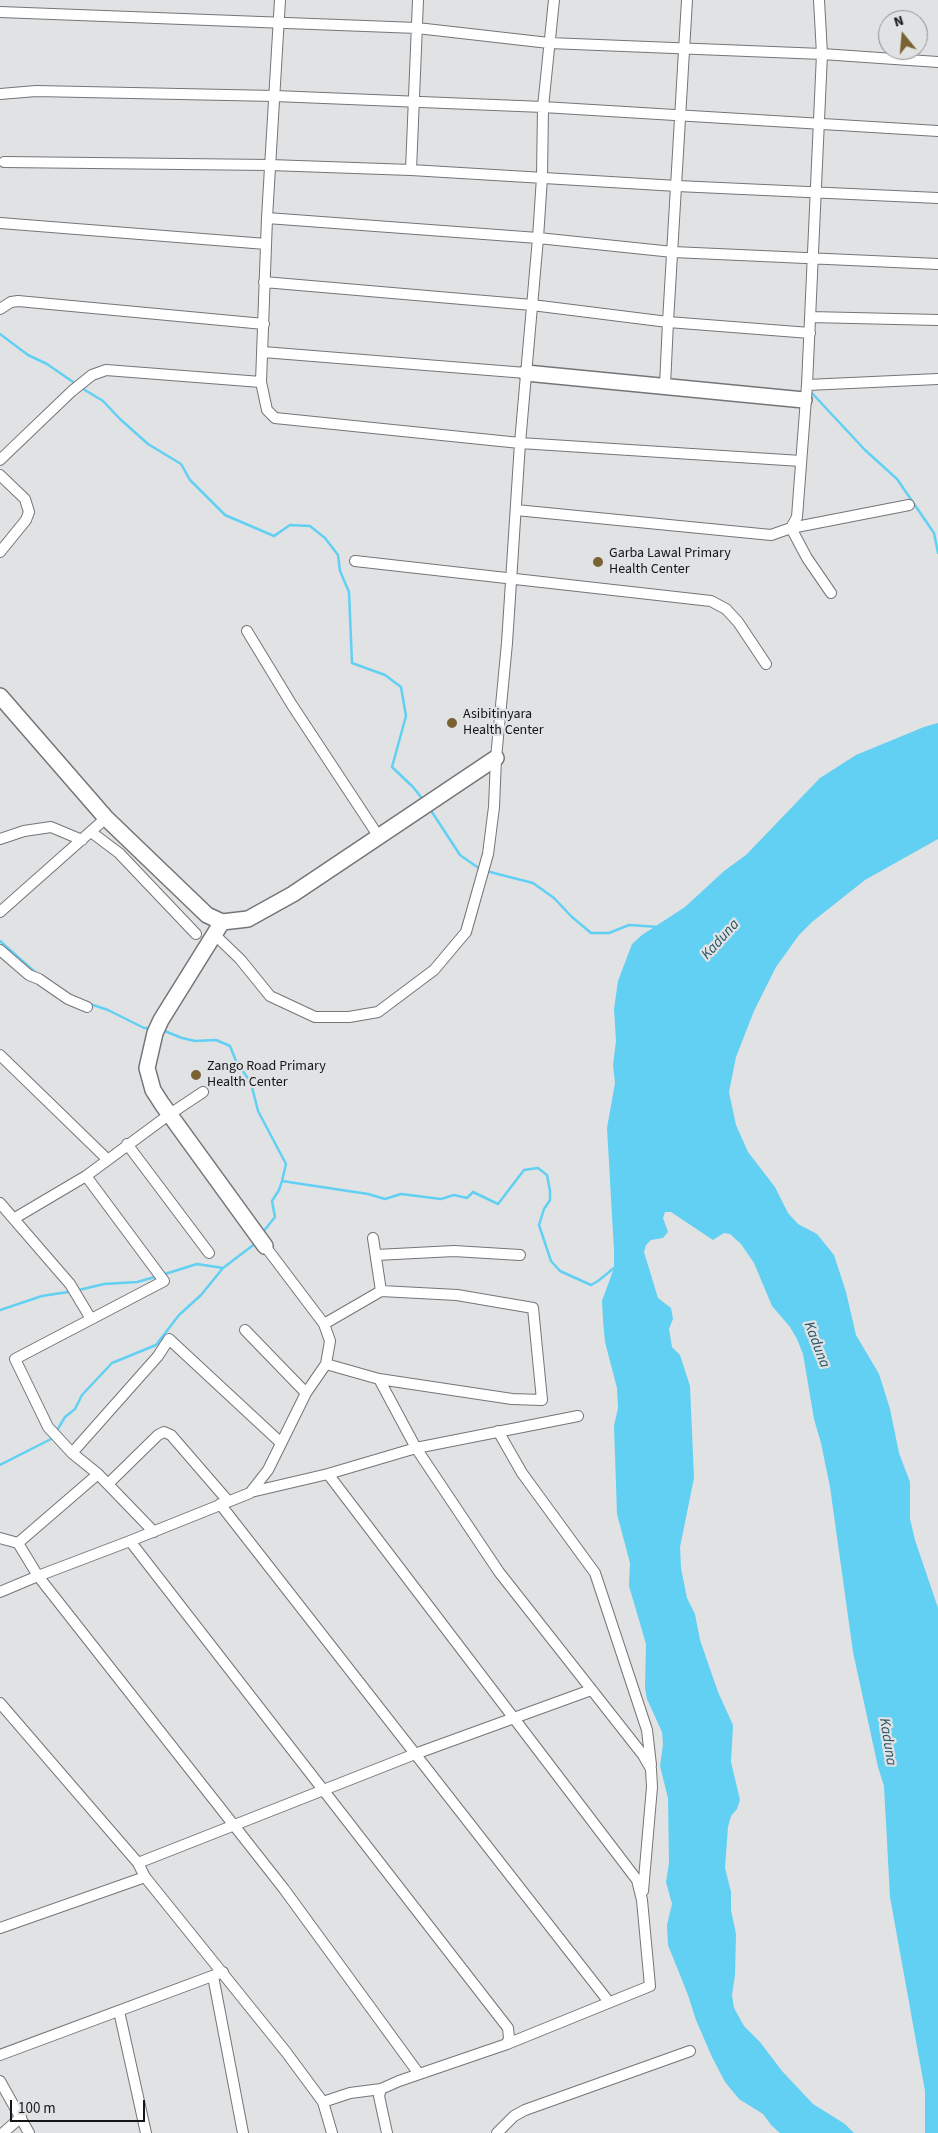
<!DOCTYPE html>
<style>
body{margin:0}
#map{position:relative;width:938px;height:2133px;overflow:hidden;background:#e0e2e4;font-family:"Source Sans 3",sans-serif}
canvas{display:block}
.north{position:absolute;left:878px;top:10px;width:50px;height:50px;box-sizing:border-box;background:#e0e2e4;border:1px solid #8e9092;border-radius:50%;rotate:343deg;font-size:14px;font-weight:700;line-height:20px;text-align:center;color:#141516}
.north::after{content:'';display:block;margin:auto;width:18px;height:22px;background:#7a6233;clip-path:polygon(50% 0,100% 100%,50% 72%,0 100%)}
.scale{position:absolute;left:10px;top:2100px;width:135px;height:22px;box-sizing:border-box;border:2px solid #141516;border-top:0;padding-left:6px;font-size:15px;line-height:18px;white-space:nowrap;color:#141516;-webkit-text-stroke:4px #e0e2e4;paint-order:stroke}
</style>
<div id="map">
<canvas width="938" height="2133"></canvas>
<div class="north">N</div>
<div class="scale">100 m</div>
</div>
<script>
const c = document.querySelector('canvas').getContext('2d');
c.lineJoin = 'round';
function fillPath(path, color) {
  c.fillStyle = color;
  c.fill(path, 'evenodd');
}
function toPath(rows) {
  const path = new Path2D();
  for (const r of rows) {
    path.moveTo(r[0], r[1]);
    for (let i = 2; i < r.length; i += 2) path.lineTo(r[i], r[i + 1]);
  }
  return path;
}
function stroke(path, color, width, dash) {
  c.strokeStyle = color;
  c.lineWidth = width;
  c.lineCap = dash ? 'butt' : 'round';
  c.setLineDash(dash || []);
  c.stroke(path);
}
function label(font, color, halo, rows, align = 'center') {
  c.font = font + ' "Source Sans 3",sans-serif';
  c.lineWidth = 4.5;
  c.setLineDash([]);
  c.textBaseline = 'middle';
  c.strokeStyle = halo;
  c.fillStyle = color;
  for (const [text, x, y, turn = 0] of rows) {
    c.save();
    c.translate(x, y);
    c.rotate((+turn || 0) * Math.PI / 180);
    c.textAlign = isNaN(turn) ? turn : align;
    if (halo) c.strokeText(text, 0, 0);
    c.fillText(text, 0, 0);
    c.restore();
  }
}
const water = toPath([
 [938,723,938,839,865,880,812,922,799,935,776,967,754,1011,736,1057,729,1092,736,1125,748,1152,775,1187,788,1213,798,1224,817,1234,834,1255,846,1292,856,1335,879,1374,890,1409,899,1453,910,1482,910,1519,915,1540,938,1608,938,2133,925,2133,925,2091,890,1897,884,1786,878,1767,853,1652,830,1487,821,1443,814,1419,803,1354,797,1339,790,1327,772,1306,754,1263,741,1244,730,1234,724,1233,713,1240,671,1212,665,1212,663,1218,668,1232,663,1238,651,1240,646,1245,644,1252,658,1298,671,1308,673,1319,669,1329,672,1347,680,1355,690,1386,694,1478,680,1547,681,1568,687,1598,695,1614,700,1640,718,1692,733,1725,731,1762,740,1800,737,1809,731,1816,728,1827,725,1868,731,1892,731,1910,736,1934,735,1975,732,1995,734,2008,744,2026,760,2042,782,2071,813,2104,845,2124,854,2133,780,2133,772,2126,763,2114,739,2099,725,2082,712,2057,696,2020,688,1995,668,1945,667,1925,672,1904,666,1882,669,1863,668,1798,660,1766,663,1744,662,1732,647,1699,645,1688,646,1644,629,1586,630,1563,617,1514,614,1426,618,1408,617,1388,605,1342,603,1320,602,1301,614,1268,614,1250,607,1128,615,1083,613,1065,616,1041,614,1009,618,981,632,944,642,935,685,907,724,871,746,855,820,778,856,755,924,727]
]);
const stream = toPath([
 [0,334,28,355,47,364,76,384],
 [80,387,103,401,120,419,148,444,181,464,190,480,225,515,274,536,290,525,310,526,325,538,338,555,340,571,349,592,352,663,385,675,401,687,406,716,392,767,413,787,424,801],
 [810,391,865,450,897,479,934,533,938,553],
 [430,809,460,855,480,869],
 [486,871,533,883,554,898,572,917,591,933,609,933,629,925,659,927],
 [0,941,36,973],
 [90,1004,108,1010,144,1028,151,1028],
 [162,1030,182,1038,195,1041,216,1040,230,1046,236,1061,251,1083,258,1111,286,1164,282,1181],
 [263,1232,275,1217,272,1201,279,1190,282,1181,368,1194,385,1199,401,1194,441,1199,454,1195,467,1198,473,1192,498,1204,524,1170,538,1168,547,1175,550,1191,550,1200,544,1209,539,1225,551,1261,560,1271,591,1285,598,1281,614,1268,617,1270],
 [165,1274,197,1264,223,1268],
 [79,1290,104,1284,137,1282,155,1277],
 [0,1310,42,1296,68,1292],
 [56,1432,65,1417,75,1409,82,1395,112,1363,156,1345,179,1315,201,1295,223,1268,256,1243],
 [0,1465,53,1438]
]);
const street = toPath([
 [280,0,267,218,261,382,267,410,275,418,520,443,801,461],
 [0,12,417,28,549,43,822,54,938,62],
 [0,94,36,91,275,96,543,107,938,131],
 [4,162,270,165,411,170,677,186,938,198],
 [411,170,418,0],
 [267,218,538,238,673,252,938,264],
 [0,223,266,244],
 [264,282,532,305,668,322,810,333],
 [0,309,11,302,18,301,264,324],
 [810,317,938,320],
 [263,352,526,373],
 [665,385,668,322,687,0],
 [807,385,938,379],
 [0,460,72,391,92,375,106,370,261,382],
 [0,475,25,499,29,512,26,520,0,552],
 [516,510,771,535,791,528,909,505],
 [791,528,797,517,807,385,822,54,819,0],
 [791,528,807,558,831,593],
 [355,561,711,601,726,609,738,622,766,664],
 [247,631,292,705,379,837],
 [91,832,119,853,196,934],
 [0,839,24,831,51,827,82,840],
 [0,912,106,818],
 [215,935,240,959,270,996,315,1017,349,1017,378,1012,434,970,466,932,488,854,494,807,496,758,507,643,520,443,538,238,542,177,543,107,554,0],
 [0,950,29,975,39,979,68,999,87,1007],
 [0,1055,107,1159],
 [127,1144,209,1253],
 [86,1176,164,1281,15,1359,48,1427,72,1453,98,1474,154,1532],
 [0,1203,70,1284,91,1319],
 [15,1218,86,1176,170,1114,203,1092],
 [373,1238,381,1291],
 [265,1246,324,1324,330,1341,326,1364,306,1393,268,1470,250,1493,130,1541,508,2028,509,2038,507,2044,399,2081,381,2089,379,2096,387,2133],
 [376,1255,454,1251,520,1255],
 [324,1324,381,1291,457,1295,533,1308,542,1400,512,1399,379,1379,326,1364],
 [245,1330,306,1393],
 [379,1379,416,1448,499,1572,643,1755,651,1769,652,1787,643,1891],
 [498,1431,522,1473,595,1573,647,1730,651,1765],
 [72,1453,158,1356,169,1339,281,1443],
 [328,1474,637,1880,642,1900,650,1986,507,2044],
 [108,1484,158,1435,164,1432,171,1435,228,1501],
 [251,1492,328,1474,416,1448,578,1416],
 [220,1504,609,2002],
 [0,1538,18,1543,38,1576,284,1889,419,2074],
 [18,1543,98,1474],
 [0,1592,38,1576,130,1541],
 [0,1703,138,1863,145,1877,286,2052,323,2102,332,2133],
 [138,1863,415,1754,591,1690],
 [0,1928,145,1877],
 [213,1976,243,2133],
 [119,2011,146,2133],
 [0,2055,223,1972],
 [0,2081,29,2133],
 [323,2102,350,2093,381,2089],
 [3,2133,21,2117],
 [497,2133,514,2116,525,2110,690,2051]
]);
const secondary = toPath([
 [526,373,804,400],
 [0,696,106,818,207,915,222,922,248,919,293,894,496,758],
 [222,922,161,1020,155,1033,147,1068,153,1090,162,1104,265,1246]
]);
const markers = [
 [598,562,6,"#7a6233"],
 [452,723,6,"#7a6233"],
 [196,1075,6,"#7a6233"]
];
const poiNames = [
 ["Garba Lawal Primary",609,554],
 ["Health Center",609,570],
 ["Asibitinyara",463,715],
 ["Health Center",463,731],
 ["Zango Road Primary",207,1067],
 ["Health Center",207,1083]
];
const waterNames = [
 ["Kaduna",721,940,-48],
 ["Kaduna",816,1345,69],
 ["Kaduna",887,1742,81]
];
fillPath(water, '#62d0f3');
stroke(stream, '#62d0f3', 2.5);
stroke(street, '#737577', 12);
stroke(secondary, '#737577', 18);
stroke(street, '#fff', 10);
stroke(secondary, '#fff', 15);
for (const [x, y, r, color] of markers) {
  const dot = new Path2D();
  dot.arc(x, y, r, 0, 2 * Math.PI);
  c.fillStyle = color;
  c.fill(dot);
  stroke(dot, '#e0e2e4', 2);
}
label('14px', '#141516', '#e0e2e4', poiNames, 'left');
label('italic 15px', '#275565', '#e0e2e4', waterNames);
</script>
